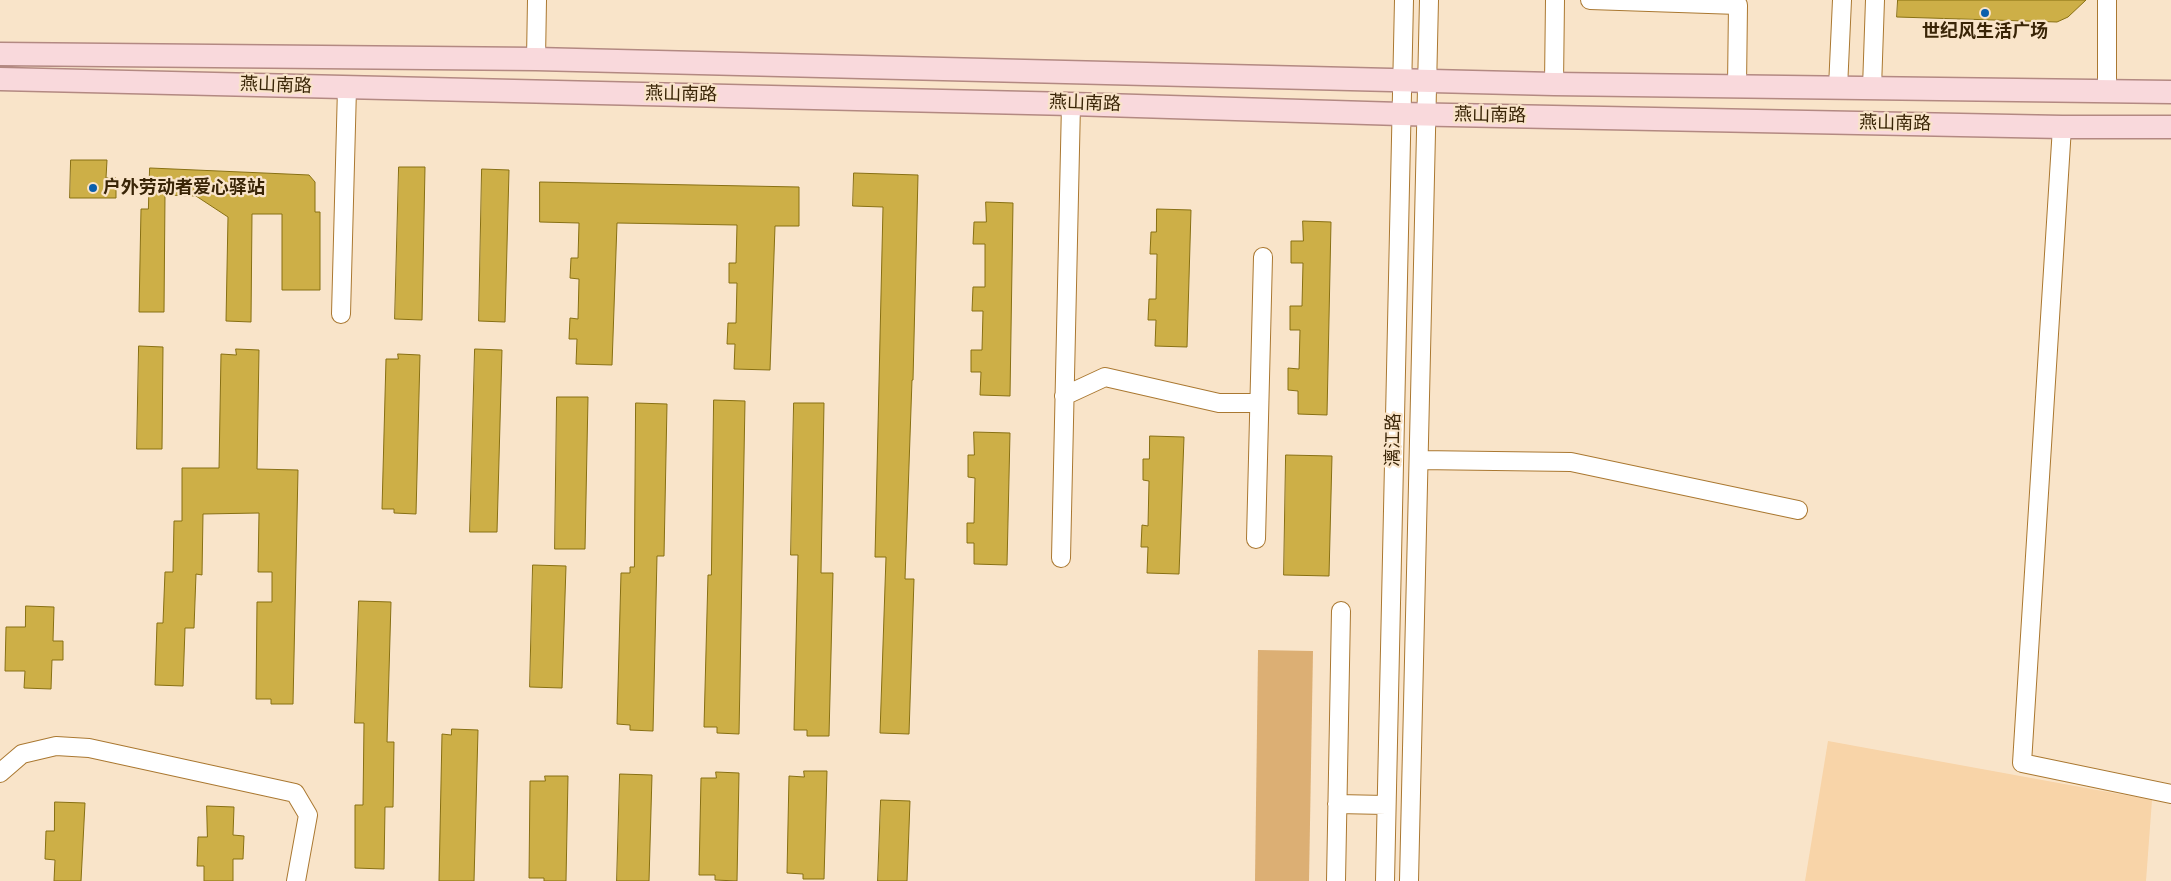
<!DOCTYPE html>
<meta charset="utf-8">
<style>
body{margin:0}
canvas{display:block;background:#f9e4c9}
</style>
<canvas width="2171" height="881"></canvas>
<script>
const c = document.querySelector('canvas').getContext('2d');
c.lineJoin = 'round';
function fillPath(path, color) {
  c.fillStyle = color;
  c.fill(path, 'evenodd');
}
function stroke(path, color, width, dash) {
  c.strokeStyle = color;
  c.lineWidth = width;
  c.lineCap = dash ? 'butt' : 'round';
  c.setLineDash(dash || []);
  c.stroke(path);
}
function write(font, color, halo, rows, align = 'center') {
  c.font = font + ' Signika,"Noto Sans SC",sans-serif';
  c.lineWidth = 4.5;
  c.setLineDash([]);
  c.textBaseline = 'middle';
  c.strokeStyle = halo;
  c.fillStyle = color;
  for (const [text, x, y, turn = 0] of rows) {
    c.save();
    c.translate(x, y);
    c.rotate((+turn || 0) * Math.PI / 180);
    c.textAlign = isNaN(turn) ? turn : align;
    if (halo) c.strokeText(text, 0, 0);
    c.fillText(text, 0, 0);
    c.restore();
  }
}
fillPath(new Path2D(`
 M 1828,741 L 2152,800 L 2146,881 L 1805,881 Z`), '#f8d4a8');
fillPath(new Path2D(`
 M 1258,650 L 1313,651 L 1309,881 L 1255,881 Z`), '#dcaf74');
const building = new Path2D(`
 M 1898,0 L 2086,0 L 2068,17 L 2057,22 L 1897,17 Z
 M 71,160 L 107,160 L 106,178 L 116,178 L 116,198 L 70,198 Z
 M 399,167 L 425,167 L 422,320 L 395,319 Z
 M 150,168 L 309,175 L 315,182 L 315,212 L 320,212 L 320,290 L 282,290 L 282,214 L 252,214 L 251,322 L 226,321 L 228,217 L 196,196 L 165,195 L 164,312 L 139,312 L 141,209 L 148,209 Z
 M 482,169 L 509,170 L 505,322 L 479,321 Z
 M 854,173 L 918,175 L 913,380 L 912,380 L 905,579 L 914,579 L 909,734 L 880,733 L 886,557 L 875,557 L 883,207 L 853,206 Z
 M 540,182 L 799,187 L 799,226 L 775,226 L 770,370 L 734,369 L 735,344 L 727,344 L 728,323 L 736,323 L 737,283 L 729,283 L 729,263 L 736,263 L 737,225 L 617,223 L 612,365 L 576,364 L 577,339 L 569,339 L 570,318 L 578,319 L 579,279 L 570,278 L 571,258 L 578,258 L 579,223 L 540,222 Z
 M 986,202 L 1013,203 L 1010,396 L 980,395 L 981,372 L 971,372 L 971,350 L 982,350 L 983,311 L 972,311 L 973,287 L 985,287 L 985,244 L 973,244 L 974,222 L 986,222 Z
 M 1157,209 L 1191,210 L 1187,347 L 1155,346 L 1156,320 L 1148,320 L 1149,299 L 1156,299 L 1157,254 L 1150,254 L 1151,232 L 1156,232 Z
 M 1303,221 L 1331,222 L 1327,415 L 1298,414 L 1298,391 L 1288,390 L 1288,368 L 1299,369 L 1300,330 L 1290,330 L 1290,306 L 1302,306 L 1303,263 L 1291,263 L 1291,241 L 1303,241 Z
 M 139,346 L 163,347 L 162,449 L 137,449 Z
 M 236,349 L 259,350 L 257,469 L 298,470 L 293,704 L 271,704 L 271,699 L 256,699 L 257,602 L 272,602 L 272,572 L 258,572 L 259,513 L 203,514 L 202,575 L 196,574 L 194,628 L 185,628 L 183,686 L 155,685 L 157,623 L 163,623 L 165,572 L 173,572 L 174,521 L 182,521 L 182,468 L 219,468 L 221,354 L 236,355 Z
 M 475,349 L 502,350 L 497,532 L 470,532 Z
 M 398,354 L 420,355 L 416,514 L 394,513 L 394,509 L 382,509 L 386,359 L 398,359 Z
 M 557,397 L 588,397 L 585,549 L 555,549 Z
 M 714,400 L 745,401 L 739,734 L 717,733 L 717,727 L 704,727 L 708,575 L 711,575 Z
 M 636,403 L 667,404 L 664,556 L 657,556 L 653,731 L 630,730 L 630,725 L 617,724 L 621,573 L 630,573 L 630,567 L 634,567 Z
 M 794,403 L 824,403 L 821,573 L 833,573 L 829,736 L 807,736 L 807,730 L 794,730 L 798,555 L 791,555 Z
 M 974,432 L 1010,433 L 1007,565 L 974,564 L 974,543 L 967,543 L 967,523 L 974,523 L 975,478 L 968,477 L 968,455 L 974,455 Z
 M 1150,436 L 1184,437 L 1179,574 L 1147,573 L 1148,547 L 1141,547 L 1142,525 L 1148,526 L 1149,481 L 1143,480 L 1143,459 L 1149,459 Z
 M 1286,455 L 1332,456 L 1329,576 L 1284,575 Z
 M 533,565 L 566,566 L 562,688 L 530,687 Z
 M 359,601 L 391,602 L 387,742 L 394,742 L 393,807 L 385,807 L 384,869 L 355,868 L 355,805 L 363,805 L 364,723 L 355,723 Z
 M 26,606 L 54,607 L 53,641 L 63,641 L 63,660 L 52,660 L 51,689 L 24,688 L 25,671 L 5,671 L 6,627 L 25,627 Z
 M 452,729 L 478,730 L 474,881 L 439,881 L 442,734 L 451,735 Z
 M 804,771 L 827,771 L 824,879 L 803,879 L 803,874 L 787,873 L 789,776 L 804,777 Z
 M 716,772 L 739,773 L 737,881 L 715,880 L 715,875 L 699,875 L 701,778 L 716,778 Z
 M 620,774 L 652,775 L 649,881 L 617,881 Z
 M 545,776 L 568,776 L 566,881 L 544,881 L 544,878 L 529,878 L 530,781 L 545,781 Z
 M 881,800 L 910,801 L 907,881 L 878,881 Z
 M 55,802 L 85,803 L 81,881 L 54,881 L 55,860 L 45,859 L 46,831 L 54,831 Z
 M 207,806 L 234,807 L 233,835 L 244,836 L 243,859 L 233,859 L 233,881 L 204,881 L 204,866 L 197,866 L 198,837 L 207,837 Z`);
fillPath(building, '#cdaf47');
stroke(building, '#887013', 1);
const minor = new Path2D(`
 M 1590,0 L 1738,5 L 1737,86
 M 536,59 L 537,0
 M 1554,84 L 1555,0
 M 1838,88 L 1842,0
 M 1872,88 L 1875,0
 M 2107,91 L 2107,0
 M 2062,127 L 2022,763 L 2171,794
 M 341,314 L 347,88
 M 1064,396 L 1105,377 L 1219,403 L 1259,403
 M 1419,460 L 1571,462 L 1798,510
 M 1256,539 L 1263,257
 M 1061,558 L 1071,104
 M 0,773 L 22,754 L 56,746 L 89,748 L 295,793 L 308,815 L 296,881
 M 1337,804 L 1386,805
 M 1336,881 L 1341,611
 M 1385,881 L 1404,0
 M 1409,881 L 1429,0`);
const major = new Path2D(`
 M 0,54 L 536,59 L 1554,84 L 2171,92
 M 0,79 L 1071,104 L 1400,114 L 2062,127 L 2171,127`);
stroke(minor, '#aa7831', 20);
stroke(major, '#b38982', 25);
stroke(minor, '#fff', 18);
stroke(major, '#f9d9dc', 22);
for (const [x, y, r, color] of [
 [1985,13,5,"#0b5fad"],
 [93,188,5,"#0b5fad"]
]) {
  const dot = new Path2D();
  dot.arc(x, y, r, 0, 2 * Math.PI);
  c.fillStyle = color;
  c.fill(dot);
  stroke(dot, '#f9e4c9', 2);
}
write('bold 18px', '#392406', '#f9e4c9', [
 ["世纪风生活广场",1985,32],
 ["户外劳动者爱心驿站",103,188,"left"]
]);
write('18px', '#392406', '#f9e4c9', [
 ["燕山南路",276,86,2],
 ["燕山南路",681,95,1],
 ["燕山南路",1085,104,2],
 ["燕山南路",1490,116,1],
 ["燕山南路",1895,124,1],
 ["漓江路",1394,440,-89]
]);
</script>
